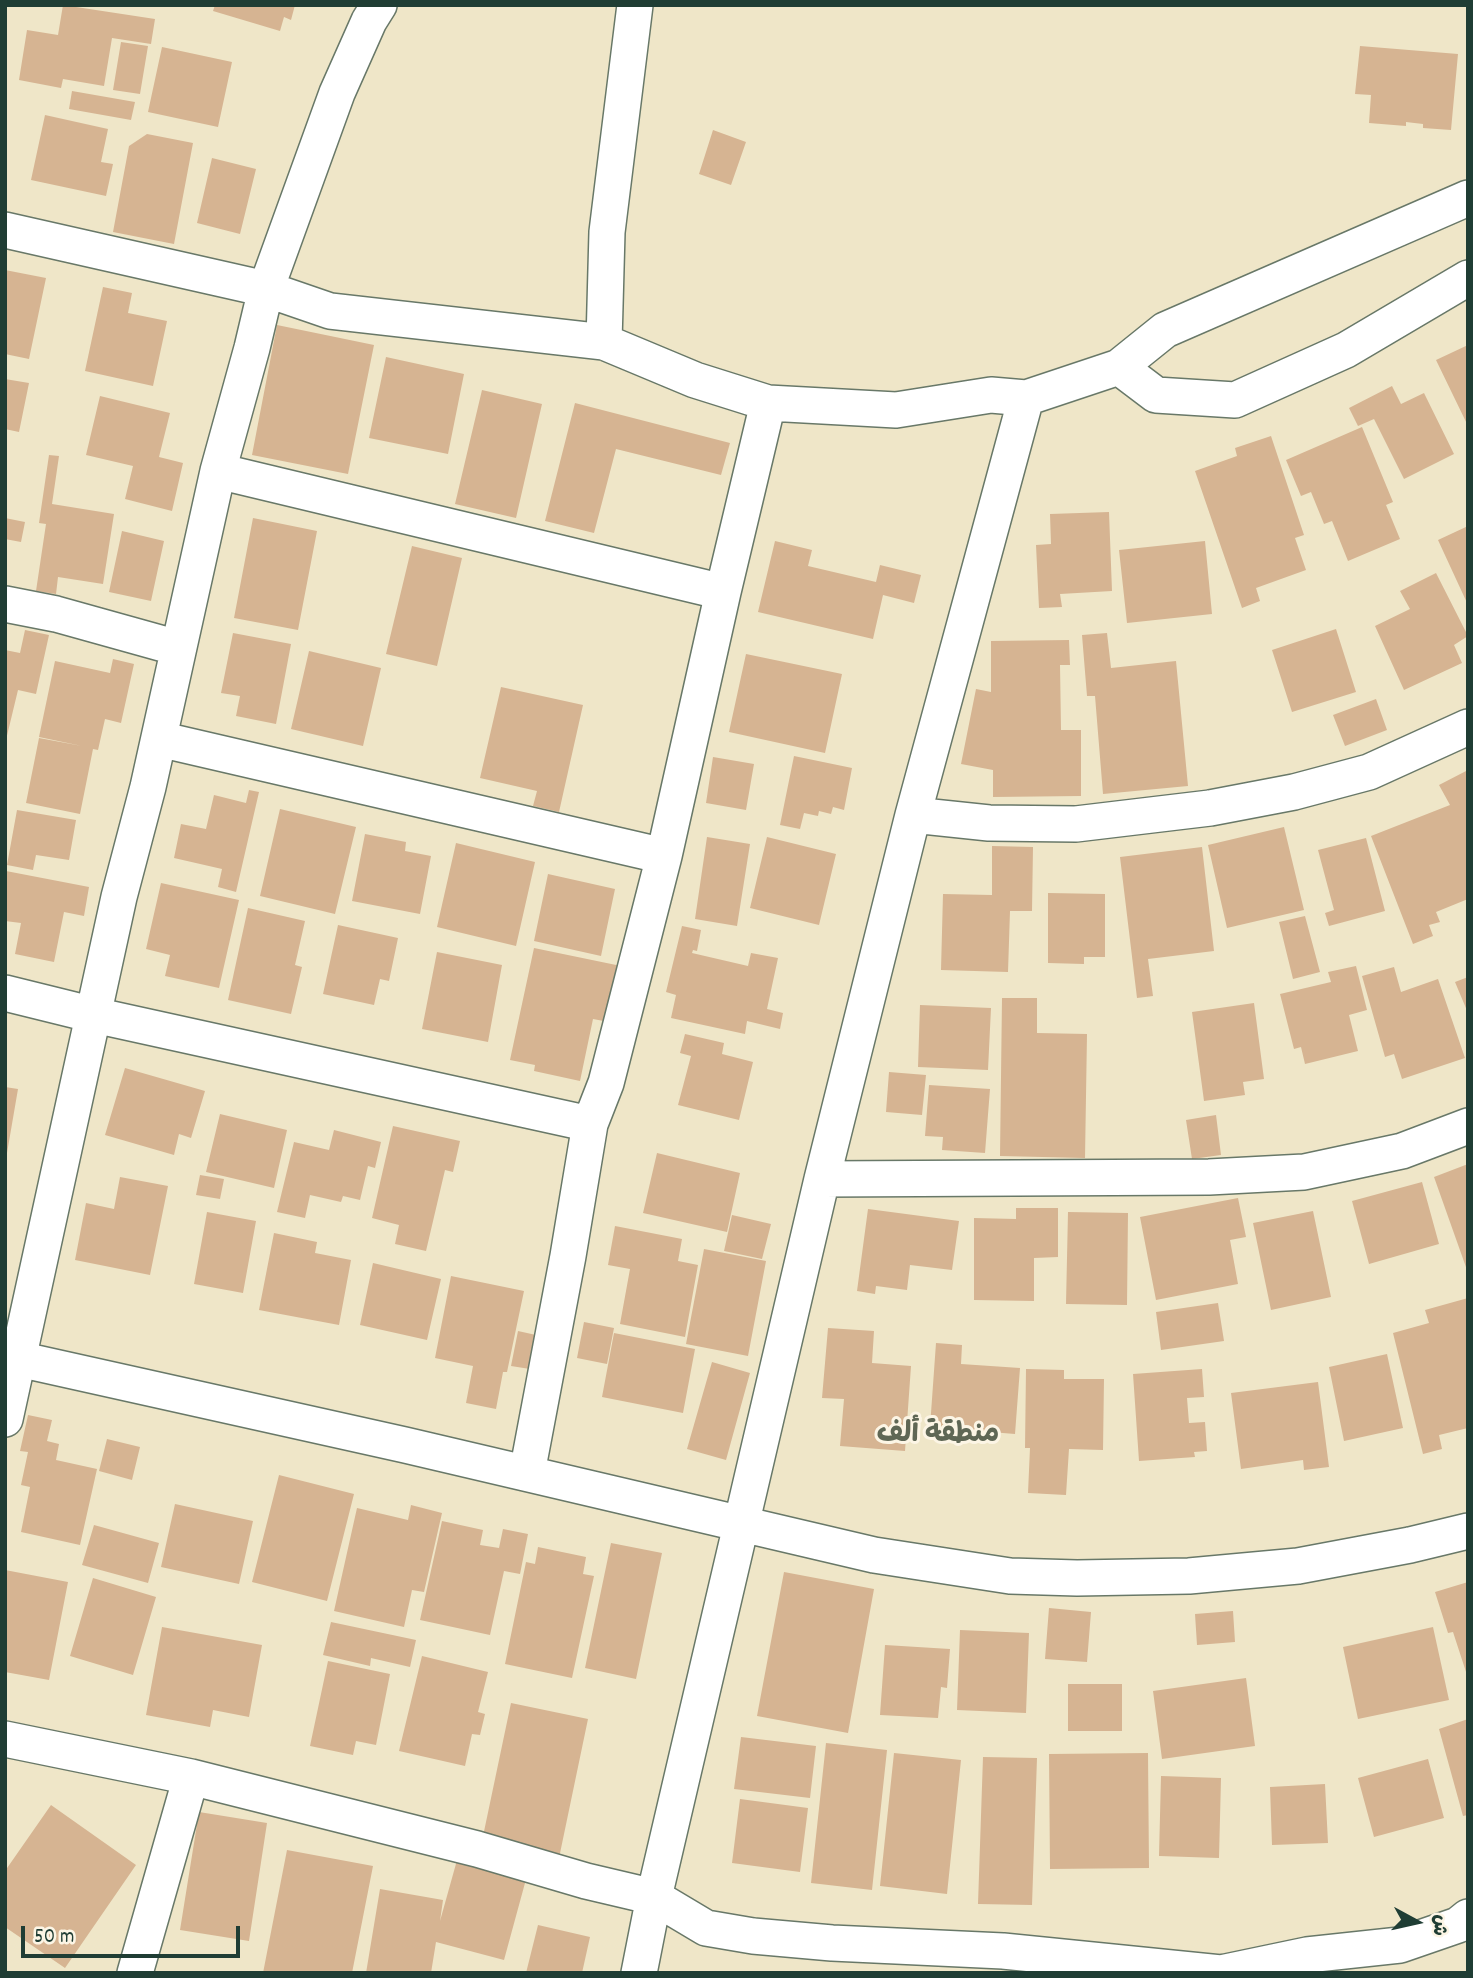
<!DOCTYPE html>
<meta charset="utf-8">
<style>
body{margin:0}
#map{position:relative;width:1473px;height:1978px;overflow:hidden;background:#efe6c8;font-family:Dekko,"Playpen Sans Arabic",sans-serif}
canvas{display:block}
.frame{position:absolute;inset:0;border:7px solid #1f3d34;pointer-events:none}
.north{position:absolute;left:1382px;top:1887px;width:70px;height:70px;-webkit-text-stroke:5px #fcf5e5;paint-order:stroke;rotate:98deg;font-size:19px;font-weight:700;line-height:28px;text-align:center;color:#1f3d34}
.north::after{content:'';display:block;margin:auto;width:24px;height:32px;background:#1f3d34;clip-path:polygon(50% 0,100% 100%,50% 72%,0 100%)}
.scale{position:absolute;left:21px;top:1926px;width:219px;height:32px;box-sizing:border-box;border:4px solid #1f3d34;border-top:0;padding-left:9px;font-size:21px;line-height:24px;white-space:nowrap;color:#1f3d34;-webkit-text-stroke:5px #fcf5e5;paint-order:stroke}
</style>
<div id="map">
<canvas width="1473" height="1978"></canvas>
<div class="frame"></div>
<div class="north">ش</div>
<div class="scale">50 m</div>
</div>
<script>
const c = document.querySelector('canvas').getContext('2d');
c.lineJoin = 'round';
function fillPath(path, color) {
  c.fillStyle = color;
  c.fill(path, 'evenodd');
}
function stroke(path, color, width, dash) {
  c.strokeStyle = color;
  c.lineWidth = width;
  c.lineCap = dash ? 'butt' : 'round';
  c.setLineDash(dash || []);
  c.stroke(path);
}
function write(font, color, halo, rows, align = 'center') {
  c.font = font + ' Dekko,"Playpen Sans Arabic",sans-serif';
  c.lineWidth = 6;
  c.setLineDash([]);
  c.textBaseline = 'middle';
  c.strokeStyle = halo;
  c.fillStyle = color;
  for (const [text, x, y, turn = 0] of rows) {
    c.save();
    c.translate(x, y);
    c.rotate((+turn || 0) * Math.PI / 180);
    c.textAlign = isNaN(turn) ? turn : align;
    if (halo) c.strokeText(text, 0, 0);
    c.fillText(text, 0, 0);
    c.restore();
  }
}
fillPath(new Path2D(`
 M 63,5 L 155,19 L 151,44 L 112,38 L 104,86 L 63,79 L 61,88 L 19,80 L 27,30 L 58,35 Z
 M 215,5 L 295,5 L 291,20 L 284,17 L 280,31 L 213,11 Z
 M 121,42 L 148,46 L 140,94 L 113,90 Z
 M 1360,46 L 1458,54 L 1451,130 L 1423,128 L 1423,124 L 1406,122 L 1406,126 L 1369,123 L 1371,95 L 1355,94 Z
 M 162,47 L 232,62 L 218,127 L 148,112 Z
 M 72,91 L 135,102 L 131,120 L 69,109 Z
 M 45,115 L 108,129 L 101,162 L 113,164 L 106,196 L 31,180 Z
 M 713,130 L 746,142 L 731,185 L 699,174 Z
 M 147,134 L 193,143 L 174,244 L 113,232 L 129,146 Z
 M 212,158 L 256,169 L 240,234 L 197,223 Z
 M 5,270 L 46,278 L 29,359 L 5,354 Z
 M 103,287 L 132,293 L 128,313 L 167,321 L 153,386 L 85,371 Z
 M 277,325 L 374,345 L 348,474 L 252,455 Z
 M 1468,345 L 1468,426 L 1436,360 Z
 M 386,357 L 464,374 L 448,454 L 369,438 Z
 M 5,379 L 29,383 L 19,432 L 5,429 Z
 M 1392,386 L 1401,404 L 1424,393 L 1454,454 L 1404,479 L 1374,419 L 1358,426 L 1349,408 Z
 M 482,390 L 542,404 L 516,518 L 455,504 Z
 M 100,396 L 170,413 L 159,457 L 183,463 L 172,511 L 125,499 L 133,466 L 86,455 Z
 M 575,403 L 730,443 L 721,475 L 616,449 L 594,533 L 545,521 Z
 M 1362,427 L 1393,502 L 1386,505 L 1400,539 L 1348,561 L 1332,521 L 1324,524 L 1311,492 L 1301,496 L 1286,460 Z
 M 1271,436 L 1304,535 L 1295,538 L 1306,570 L 1256,588 L 1260,601 L 1242,608 L 1195,471 L 1237,456 L 1235,448 Z
 M 49,455 L 59,456 L 52,504 L 114,514 L 103,584 L 58,577 L 56,594 L 36,591 L 46,524 L 39,523 Z
 M 1109,512 L 1112,591 L 1060,594 L 1062,607 L 1039,608 L 1036,545 L 1051,544 L 1050,514 Z
 M 5,518 L 25,522 L 21,542 L 5,539 Z
 M 253,518 L 317,531 L 298,630 L 234,618 Z
 M 1468,526 L 1468,605 L 1438,540 Z
 M 122,531 L 164,541 L 151,601 L 109,592 Z
 M 775,541 L 812,550 L 808,566 L 876,582 L 880,565 L 921,575 L 914,603 L 883,595 L 873,639 L 758,612 Z
 M 1205,541 L 1212,614 L 1127,623 L 1119,550 Z
 M 412,546 L 462,558 L 437,666 L 386,654 Z
 M 1436,573 L 1468,636 L 1454,645 L 1462,663 L 1404,690 L 1375,626 L 1410,609 L 1400,591 Z
 M 1336,629 L 1356,692 L 1292,712 L 1272,650 Z
 M 25,630 L 49,635 L 36,694 L 18,690 L 5,744 L 5,650 L 20,653 Z
 M 233,633 L 291,644 L 276,724 L 236,716 L 240,696 L 221,693 Z
 M 1107,633 L 1111,668 L 1176,661 L 1188,786 L 1103,794 L 1095,696 L 1087,696 L 1082,635 Z
 M 1069,640 L 1070,665 L 1060,665 L 1061,730 L 1081,730 L 1081,796 L 993,797 L 993,770 L 961,764 L 976,689 L 991,692 L 991,641 Z
 M 309,651 L 381,668 L 363,746 L 291,729 Z
 M 746,654 L 842,674 L 825,753 L 729,732 Z
 M 113,659 L 134,664 L 121,723 L 105,719 L 98,750 L 93,749 L 80,814 L 26,803 L 39,738 L 82,746 L 39,737 L 55,661 L 110,673 Z
 M 501,687 L 583,705 L 559,812 L 533,806 L 537,791 L 480,778 Z
 M 1376,699 L 1387,730 L 1345,746 L 1333,715 Z
 M 794,756 L 852,768 L 844,810 L 833,807 L 831,814 L 819,811 L 818,816 L 804,813 L 800,829 L 780,825 Z
 M 713,757 L 754,764 L 746,810 L 706,803 Z
 M 1468,770 L 1468,899 L 1436,912 L 1440,922 L 1429,925 L 1433,936 L 1413,944 L 1371,836 L 1450,805 L 1439,785 Z
 M 249,790 L 259,792 L 236,892 L 218,887 L 222,869 L 174,858 L 181,824 L 206,829 L 214,795 L 246,803 Z
 M 280,809 L 356,827 L 335,914 L 260,896 Z
 M 17,810 L 76,820 L 69,860 L 36,855 L 33,870 L 7,865 Z
 M 1284,827 L 1304,910 L 1227,928 L 1208,845 Z
 M 365,834 L 406,842 L 405,851 L 431,856 L 420,914 L 352,901 Z
 M 707,837 L 750,844 L 737,926 L 695,919 Z
 M 767,837 L 836,854 L 819,925 L 750,908 Z
 M 1366,838 L 1385,911 L 1329,926 L 1325,913 L 1334,910 L 1318,850 Z
 M 456,843 L 535,862 L 516,946 L 437,927 Z
 M 992,846 L 1033,847 L 1032,911 L 1010,911 L 1008,972 L 941,970 L 943,894 L 992,895 Z
 M 1202,847 L 1214,951 L 1148,959 L 1153,996 L 1137,998 L 1120,857 Z
 M 6,871 L 89,887 L 84,916 L 64,912 L 54,962 L 15,954 L 21,923 L 5,921 Z
 M 548,874 L 615,889 L 601,956 L 534,941 Z
 M 161,883 L 239,900 L 219,988 L 165,976 L 170,955 L 146,949 Z
 M 1048,893 L 1105,894 L 1105,957 L 1084,957 L 1084,964 L 1048,963 Z
 M 248,908 L 305,921 L 295,965 L 302,967 L 291,1014 L 228,1000 Z
 M 1305,916 L 1320,972 L 1293,979 L 1279,922 Z
 M 338,925 L 398,938 L 389,981 L 380,979 L 374,1005 L 323,994 Z
 M 682,926 L 701,930 L 697,951 L 693,950 L 692,953 L 748,966 L 751,953 L 778,958 L 767,1009 L 783,1013 L 780,1029 L 747,1021 L 745,1034 L 671,1018 L 676,995 L 666,992 Z
 M 534,948 L 621,966 L 609,1022 L 593,1019 L 580,1081 L 534,1071 L 535,1065 L 510,1060 Z
 M 437,952 L 502,965 L 488,1042 L 422,1029 Z
 M 1356,966 L 1367,1010 L 1349,1015 L 1358,1051 L 1305,1064 L 1301,1047 L 1294,1049 L 1280,994 L 1331,982 L 1328,972 Z
 M 1394,967 L 1401,992 L 1438,979 L 1465,1058 L 1402,1079 L 1394,1054 L 1385,1057 L 1362,976 Z
 M 1468,977 L 1468,1013 L 1455,982 Z
 M 1002,998 L 1037,998 L 1037,1033 L 1087,1034 L 1085,1158 L 1000,1156 Z
 M 1254,1003 L 1264,1079 L 1243,1082 L 1245,1095 L 1204,1101 L 1192,1012 Z
 M 920,1005 L 991,1008 L 988,1070 L 918,1067 Z
 M 685,1034 L 724,1043 L 722,1054 L 753,1062 L 739,1120 L 678,1105 L 691,1056 L 680,1053 Z
 M 125,1068 L 205,1091 L 191,1138 L 179,1134 L 174,1155 L 105,1135 Z
 M 889,1072 L 926,1075 L 922,1115 L 886,1112 Z
 M 929,1085 L 990,1089 L 985,1153 L 942,1150 L 943,1137 L 925,1136 Z
 M 5,1087 L 18,1089 L 7,1153 L 5,1153 Z
 M 220,1114 L 287,1130 L 274,1188 L 206,1172 Z
 M 1216,1115 L 1221,1155 L 1192,1159 L 1186,1120 Z
 M 393,1126 L 460,1141 L 453,1172 L 445,1170 L 426,1251 L 395,1244 L 399,1225 L 372,1218 Z
 M 334,1130 L 381,1142 L 375,1168 L 368,1166 L 360,1200 L 343,1196 L 341,1202 L 310,1195 L 305,1218 L 277,1212 L 294,1142 L 329,1150 Z
 M 657,1153 L 740,1173 L 727,1232 L 643,1213 Z
 M 1468,1164 L 1468,1270 L 1467,1270 L 1434,1177 Z
 M 200,1175 L 224,1179 L 220,1199 L 196,1195 Z
 M 120,1177 L 168,1186 L 150,1275 L 75,1260 L 86,1203 L 114,1209 Z
 M 1422,1182 L 1439,1244 L 1369,1264 L 1352,1201 Z
 M 1238,1198 L 1246,1237 L 1230,1240 L 1238,1284 L 1156,1300 L 1140,1217 Z
 M 1016,1208 L 1058,1208 L 1058,1257 L 1034,1258 L 1034,1301 L 974,1300 L 974,1218 L 1016,1219 Z
 M 868,1209 L 959,1221 L 952,1270 L 910,1265 L 907,1290 L 876,1286 L 875,1294 L 857,1291 Z
 M 1313,1211 L 1331,1297 L 1271,1310 L 1253,1223 Z
 M 207,1212 L 256,1221 L 243,1293 L 194,1284 Z
 M 1068,1212 L 1128,1213 L 1127,1305 L 1066,1304 Z
 M 732,1215 L 771,1224 L 762,1259 L 724,1251 Z
 M 615,1226 L 682,1239 L 678,1261 L 698,1265 L 685,1337 L 620,1324 L 630,1269 L 608,1265 Z
 M 274,1233 L 317,1242 L 315,1253 L 351,1260 L 339,1325 L 259,1310 Z
 M 704,1249 L 766,1261 L 748,1356 L 686,1344 Z
 M 373,1263 L 441,1279 L 427,1340 L 360,1325 Z
 M 451,1276 L 524,1291 L 507,1372 L 503,1372 L 496,1409 L 466,1403 L 473,1366 L 435,1358 Z
 M 1468,1298 L 1468,1428 L 1439,1435 L 1442,1449 L 1423,1454 L 1393,1333 L 1429,1323 L 1425,1310 Z
 M 1218,1303 L 1224,1341 L 1161,1350 L 1156,1312 Z
 M 584,1322 L 614,1328 L 607,1364 L 577,1358 Z
 M 828,1328 L 874,1331 L 872,1363 L 911,1366 L 905,1451 L 840,1446 L 844,1399 L 822,1398 Z
 M 518,1331 L 536,1335 L 530,1369 L 511,1366 Z
 M 614,1333 L 695,1349 L 683,1413 L 602,1397 Z
 M 936,1343 L 962,1345 L 961,1364 L 1020,1368 L 1015,1434 L 930,1427 Z
 M 1387,1354 L 1403,1428 L 1344,1441 L 1329,1367 Z
 M 712,1362 L 750,1373 L 726,1460 L 687,1449 Z
 M 1026,1369 L 1064,1370 L 1064,1379 L 1104,1379 L 1103,1450 L 1069,1449 L 1066,1495 L 1028,1493 L 1030,1448 L 1025,1448 Z
 M 1202,1369 L 1204,1397 L 1187,1398 L 1189,1423 L 1205,1422 L 1207,1451 L 1194,1452 L 1195,1457 L 1139,1461 L 1133,1374 Z
 M 1318,1382 L 1329,1467 L 1304,1470 L 1303,1460 L 1241,1469 L 1231,1393 Z
 M 28,1415 L 52,1420 L 47,1441 L 59,1444 L 56,1460 L 97,1469 L 80,1545 L 21,1532 L 30,1487 L 21,1485 L 28,1452 L 20,1451 Z
 M 107,1439 L 140,1447 L 132,1480 L 99,1471 Z
 M 279,1475 L 354,1494 L 327,1601 L 252,1582 Z
 M 175,1504 L 253,1521 L 239,1584 L 161,1567 Z
 M 411,1505 L 442,1513 L 424,1592 L 412,1590 L 404,1627 L 334,1611 L 357,1508 L 408,1520 Z
 M 442,1521 L 483,1530 L 480,1545 L 499,1548 L 503,1529 L 528,1534 L 520,1574 L 504,1571 L 490,1635 L 420,1620 Z
 M 94,1525 L 159,1543 L 148,1583 L 82,1565 Z
 M 611,1543 L 662,1553 L 636,1679 L 585,1668 Z
 M 538,1547 L 586,1557 L 583,1574 L 594,1576 L 572,1678 L 505,1664 L 526,1562 L 535,1564 Z
 M 5,1570 L 68,1582 L 49,1680 L 5,1672 Z
 M 784,1572 L 874,1589 L 848,1733 L 757,1716 Z
 M 93,1578 L 156,1597 L 133,1675 L 70,1656 Z
 M 1468,1582 L 1468,1675 L 1467,1675 L 1453,1632 L 1448,1633 L 1435,1592 Z
 M 1049,1608 L 1091,1612 L 1087,1662 L 1045,1659 Z
 M 1233,1611 L 1235,1642 L 1197,1645 L 1195,1614 Z
 M 331,1622 L 416,1640 L 410,1667 L 371,1658 L 370,1666 L 323,1655 Z
 M 162,1627 L 262,1645 L 249,1717 L 213,1710 L 210,1727 L 146,1715 Z
 M 1433,1627 L 1449,1700 L 1358,1719 L 1343,1647 Z
 M 960,1630 L 1029,1633 L 1026,1713 L 957,1710 Z
 M 885,1645 L 950,1649 L 947,1688 L 941,1687 L 938,1718 L 880,1715 Z
 M 422,1656 L 488,1672 L 478,1712 L 485,1714 L 480,1735 L 472,1734 L 465,1766 L 399,1751 Z
 M 328,1661 L 390,1674 L 376,1745 L 356,1741 L 353,1755 L 310,1746 Z
 M 1246,1678 L 1255,1746 L 1162,1759 L 1153,1691 Z
 M 1068,1684 L 1122,1684 L 1122,1731 L 1068,1731 Z
 M 511,1703 L 588,1719 L 559,1858 L 482,1841 Z
 M 1468,1719 L 1468,1815 L 1463,1816 L 1439,1729 Z
 M 741,1737 L 816,1746 L 810,1798 L 734,1789 Z
 M 826,1743 L 887,1750 L 872,1890 L 811,1883 Z
 M 894,1753 L 961,1760 L 947,1894 L 880,1886 Z
 M 1148,1753 L 1149,1868 L 1050,1869 L 1049,1754 Z
 M 983,1757 L 1037,1758 L 1032,1905 L 978,1904 Z
 M 1428,1759 L 1444,1818 L 1374,1837 L 1358,1778 Z
 M 1161,1776 L 1221,1778 L 1219,1858 L 1159,1856 Z
 M 1325,1784 L 1328,1843 L 1272,1845 L 1270,1787 Z
 M 740,1799 L 808,1808 L 800,1872 L 732,1863 Z
 M 51,1805 L 136,1865 L 65,1968 L 5,1927 L 5,1871 Z
 M 199,1812 L 267,1823 L 249,1941 L 180,1930 Z
 M 287,1850 L 373,1866 L 352,1973 L 263,1973 Z
 M 459,1853 L 528,1872 L 504,1960 L 436,1942 L 431,1973 L 366,1973 L 380,1889 L 443,1900 L 440,1921 Z
 M 538,1925 L 590,1937 L 582,1973 L 526,1973 Z`), '#d6b492');
const minor = new Path2D(`
 M 5,230 L 266,289 L 330,311 L 604,342 L 695,380 L 768,403 L 896,410 L 991,395 L 1026,398 L 1119,367 L 1165,330 L 1468,198
 M 604,342 L 607,232 L 635,5
 M 1119,367 L 1156,395 L 1235,400 L 1346,350 L 1468,278
 M 218,471 L 723,592
 M 5,604 L 56,614 L 178,648
 M 159,739 L 664,856
 M 913,815 L 989,823 L 1076,824 L 1210,808 L 1294,792 L 1369,772 L 1468,727
 M 5,993 L 94,1015 L 590,1124
 M 822,1179 L 1209,1177 L 1304,1172 L 1402,1151 L 1468,1126
 M 5,1356 L 405,1445 L 874,1555 L 1010,1576 L 1077,1578 L 1189,1576 L 1298,1566 L 1410,1545 L 1468,1531
 M 5,1419 L 119,897 L 148,787 L 218,471 L 252,348 L 266,289 L 337,93 L 369,21 L 379,5
 M 527,1473 L 568,1256 L 590,1124 L 606,1083 L 664,856 L 723,592 L 768,403
 M 5,1739 L 191,1777 L 477,1849 L 586,1881 L 654,1897 L 706,1928 L 753,1936 L 832,1943 L 1003,1951 L 1221,1973 L 1307,1955 L 1400,1945 L 1458,1925 L 1468,1917
 M 135,1973 L 191,1777
 M 639,1973 L 654,1897 L 822,1179 L 913,815 L 1026,398`);
stroke(minor, '#687868', 38);
stroke(minor, '#fff', 35);
write('bold 28px', '#5f6755', '#fcf5e5', [
 ["منطقة ألف",938,1437]
]);
</script>
